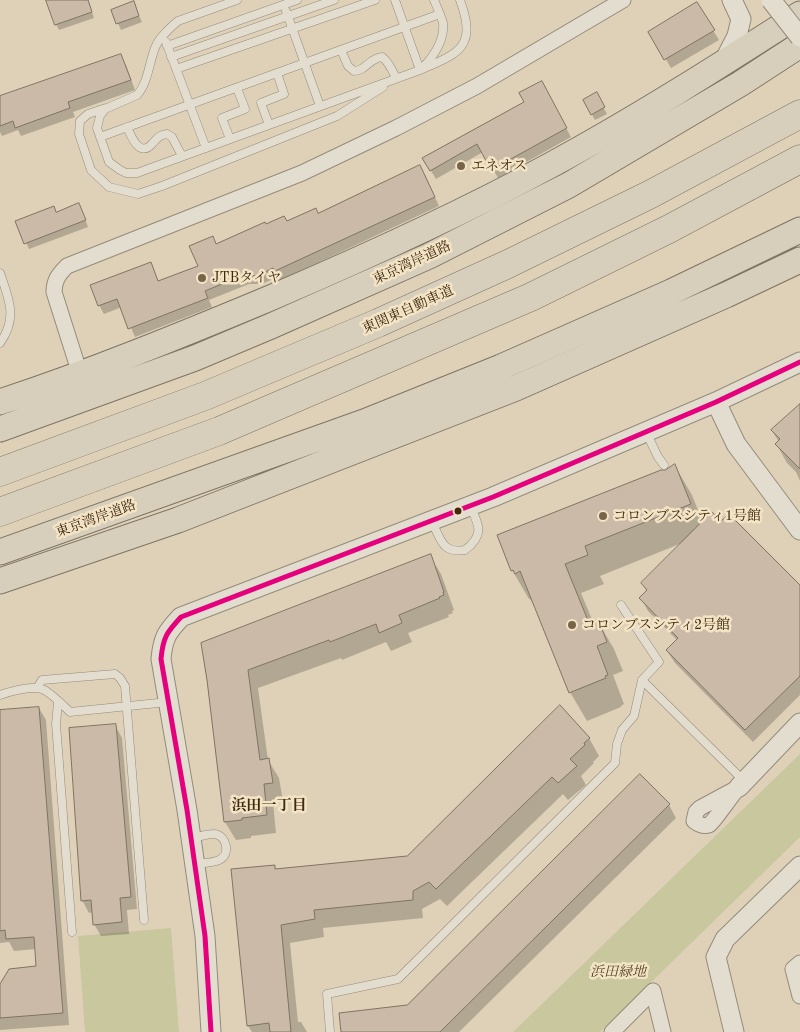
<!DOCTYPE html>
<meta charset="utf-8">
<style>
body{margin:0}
canvas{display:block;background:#ded1b7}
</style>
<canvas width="800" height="1032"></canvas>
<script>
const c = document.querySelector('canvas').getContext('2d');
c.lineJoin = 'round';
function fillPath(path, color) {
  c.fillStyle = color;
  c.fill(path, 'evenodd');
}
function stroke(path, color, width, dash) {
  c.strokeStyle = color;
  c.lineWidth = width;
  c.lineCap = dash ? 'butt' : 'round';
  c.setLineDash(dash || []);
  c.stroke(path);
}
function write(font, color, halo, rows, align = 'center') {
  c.font = font + ' "Old Standard TT","Noto Serif JP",serif';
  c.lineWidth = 5;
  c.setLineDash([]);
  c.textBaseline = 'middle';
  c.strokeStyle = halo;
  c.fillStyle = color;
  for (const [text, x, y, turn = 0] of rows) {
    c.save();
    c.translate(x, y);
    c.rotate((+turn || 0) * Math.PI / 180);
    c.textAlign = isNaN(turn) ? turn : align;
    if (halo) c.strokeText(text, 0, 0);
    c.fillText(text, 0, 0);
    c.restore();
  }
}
fillPath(new Path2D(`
 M 800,754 L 800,837 L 600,1032 L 513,1032 Z
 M 171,928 L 179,1032 L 85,1032 L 78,936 Z`), '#c9c79e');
fillPath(new Path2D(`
 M 58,0 L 88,0 L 94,18 L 59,30 L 56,24 Z
 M 133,3 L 142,22 L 121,30 L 112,10 Z
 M 697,4 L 719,40 L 671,68 L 650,32 Z
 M 120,56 L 126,65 L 135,90 L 73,112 L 75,117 L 21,136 L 18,130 L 2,136 L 0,132 L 0,98 Z
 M 546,91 L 571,137 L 498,178 L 483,152 L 436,179 L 424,159 Z
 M 596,94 L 607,114 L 595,120 L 584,100 Z
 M 425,175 L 439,206 L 281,280 L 279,276 L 262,284 L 249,284 L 209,300 L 212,307 L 135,337 L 122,307 L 104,314 L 99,305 L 150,264 L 159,282 L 199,267 L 216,245 L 266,226 L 318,215 Z
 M 82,211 L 88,227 L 29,249 L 17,221 L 56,213 Z
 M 800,405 L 800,481 L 796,472 L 787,463 L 777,445 L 779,442 L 772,431 Z
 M 675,466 L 692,495 L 703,523 L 800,587 L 800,695 L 753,742 L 675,663 L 667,651 L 677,640 L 648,611 L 641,598 L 647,592 L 642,583 L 682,543 L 600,576 L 604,584 L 581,593 L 593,622 L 597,620 L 614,649 L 623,671 L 613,675 L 624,704 L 621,706 L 621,707 L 587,721 L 570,692 L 534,601 L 532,602 L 530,599 L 529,599 L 512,570 Z
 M 430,556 L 441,574 L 454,610 L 452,611 L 453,613 L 448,615 L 449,617 L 408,633 L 412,642 L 391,651 L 386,642 L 342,660 L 341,658 L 258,688 L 268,760 L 279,778 L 283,801 L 273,802 L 276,833 L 251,836 L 251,838 L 236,840 L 225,822 L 208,680 Z
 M 39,708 L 46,720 L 69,1025 L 0,1030 L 0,985 L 38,968 L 36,949 L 14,951 L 9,942 L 0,943 L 0,719 Z
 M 115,725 L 122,738 L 137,909 L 127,910 L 129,934 L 101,936 L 94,924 L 93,912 L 89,913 L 82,900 Z
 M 589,738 L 599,756 L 593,762 L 594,763 L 581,776 L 586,785 L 568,800 L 563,794 L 447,906 L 440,899 L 422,909 L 423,918 L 323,928 L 324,937 L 290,943 L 298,1022 L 301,1022 L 307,1032 L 252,1032 L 248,1026 L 232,870 L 274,866 L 276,870 L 408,857 Z
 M 640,776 L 669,805 L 676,818 L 459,1032 L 343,1032 L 407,1006 Z`), '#0003');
const building = new Path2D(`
 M 46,0 L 88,0 L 92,12 L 55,25 Z
 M 134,1 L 139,16 L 116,24 L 111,10 Z
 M 697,2 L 715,30 L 664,60 L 648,32 Z
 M 121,54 L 131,80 L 68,102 L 70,108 L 15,128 L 13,121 L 0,126 L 0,96 Z
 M 542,81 L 567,128 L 491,170 L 477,144 L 430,171 L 422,158 L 524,102 L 519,93 Z
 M 597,92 L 605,107 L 591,115 L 583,100 Z
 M 420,165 L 435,197 L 275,271 L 273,268 L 257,276 L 244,275 L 205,291 L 208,298 L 128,329 L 117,299 L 98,306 L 90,285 L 151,262 L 158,281 L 198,266 L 189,246 L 213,236 L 216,244 L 265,222 L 266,224 L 284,216 L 287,221 L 316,208 L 318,213 Z
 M 79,203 L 86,220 L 24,244 L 15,221 L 54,206 L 56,212 Z
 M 800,404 L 800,469 L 775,444 L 780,439 L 771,430 Z
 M 675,464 L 691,504 L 585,546 L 588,555 L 565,564 L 589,623 L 598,619 L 607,642 L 597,646 L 608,675 L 605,676 L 606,678 L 569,693 L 520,571 L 515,574 L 513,570 L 511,571 L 497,535 L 661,470 L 665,470 Z
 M 712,512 L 721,521 L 729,514 L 800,585 L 800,676 L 745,730 L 666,650 L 678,638 L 639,598 L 647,590 L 641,583 Z
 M 431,554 L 444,592 L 443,592 L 444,595 L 439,597 L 440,598 L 399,615 L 402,623 L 379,633 L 376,624 L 330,642 L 329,640 L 248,670 L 260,760 L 269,758 L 273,783 L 264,784 L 267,815 L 242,818 L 242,820 L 224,822 L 207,680 L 201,643 Z
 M 560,705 L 590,738 L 584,743 L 585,745 L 570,759 L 577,766 L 558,783 L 552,777 L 436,889 L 429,882 L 413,891 L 413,900 L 314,910 L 315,919 L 281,925 L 291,1032 L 270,1032 L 269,1023 L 247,1026 L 231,869 L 275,865 L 275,869 L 407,856 Z
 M 39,707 L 63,1013 L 0,1018 L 0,984 L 9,969 L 36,966 L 34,937 L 6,939 L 5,930 L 0,931 L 0,710 Z
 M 116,724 L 131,897 L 120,898 L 122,922 L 93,925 L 91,900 L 81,901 L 69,728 Z
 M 640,774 L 670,804 L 440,1032 L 341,1032 L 339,1013 L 407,1005 Z`);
fillPath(building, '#ccbaa8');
stroke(building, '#7f7463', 1);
const service = new Path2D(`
 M 237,0 L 178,21 C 170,28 159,37 155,48 C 149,63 148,83 137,95 L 105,109 L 100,116 L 97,128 L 109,162 L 120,170 L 126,173 L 137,173 L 420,70 C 432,59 445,41 443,23 C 441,16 437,7 434,0
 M 395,0 L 420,70 C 460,53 477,47 460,0
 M 286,11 L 320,106
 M 166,42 L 206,148
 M 167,46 L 297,0
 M 341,50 L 348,66 L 354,71 C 366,71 369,58 382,57 C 389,62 392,70 396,78 L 393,80
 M 171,57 L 334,0
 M 176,69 L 375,0
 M 106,108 L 88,114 L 80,121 L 79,134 L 91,170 L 109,187 L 138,194 L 162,186 L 337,116 L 383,87
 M 269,125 L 261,103 L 284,94 L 277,73
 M 127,127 C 131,136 139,157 151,145 C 157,139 158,135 167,134 L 172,137 L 182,156
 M 100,137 L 440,14
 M 230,139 L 222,118 L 245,109 L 237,88
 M 0,273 C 9,299 18,318 0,343
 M 646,432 L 658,457 L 664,465
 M 432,522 C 441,539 442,554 465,550 C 485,535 479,525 470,506
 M 642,680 L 744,781
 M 37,688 L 42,680 L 115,674 L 120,678 L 125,686 L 144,920
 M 0,695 C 12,691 34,684 46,691 C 55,697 63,705 70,712 L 168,702
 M 58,702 L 56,724 L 72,932
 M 191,838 C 198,837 207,834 214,834 C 227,835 231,855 219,860 C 213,863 203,863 196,864
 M 330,1032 L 327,994 L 398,979 L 615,763 L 617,744 L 622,730 L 634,716 L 642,680 L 659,662 L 621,605`);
const minor = new Path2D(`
 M 80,374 L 54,292 C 54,280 59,274 67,266 L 302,173 L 396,128 L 477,86 L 623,0
 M 739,787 C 734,792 712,824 709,825 C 703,827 698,824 694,821 L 696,812 L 700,808 Z
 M 800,963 L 793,969 L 800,996
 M 653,991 L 663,1032
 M 612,1032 L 653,991`);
const tertiary = new Path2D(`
 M 723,63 L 737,36 L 741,19 L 732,0
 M 716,402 L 736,444 L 800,530
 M 739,787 L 800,723
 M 211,1032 L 205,936 L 187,810 L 161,659 C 163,637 167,632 181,617 L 493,497 L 716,402 L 800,362
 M 734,1032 L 716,957 L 725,939 L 800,866`);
const trunk = new Path2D(`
 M 0,402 C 91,372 179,336 268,299 C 364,258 459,215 551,165 C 636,119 719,66 800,14
 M 0,429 L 195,358 L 271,326 L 429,256 L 569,185 L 740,84 L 800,45
 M 0,552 L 364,422 L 501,367 L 671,292 L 800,230
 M 0,581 L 178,520 L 516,388 L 726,295 L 800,260`);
const motorway = new Path2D(`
 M 0,472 L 205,396 L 378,323 L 508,264 L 651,194 L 800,114
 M 0,512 L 219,431 L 531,297 L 669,229 L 800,159`);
stroke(service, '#958b79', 9);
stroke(minor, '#958b79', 17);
stroke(tertiary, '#958b79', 21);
stroke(trunk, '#7f7463', 27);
stroke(motorway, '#7f7463', 29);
stroke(service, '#e3ddd0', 8);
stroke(minor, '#e3ddd0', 15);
stroke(tertiary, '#e3ddd0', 19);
stroke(trunk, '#d7cebc', 25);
stroke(motorway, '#d7cebc', 28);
const tertiaryBridge = new Path2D(`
 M 771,0 L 800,37`);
stroke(tertiaryBridge, '#958b79', 21, []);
stroke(tertiaryBridge, '#e3ddd0', 19);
stroke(new Path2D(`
 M 211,1032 L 205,936 L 187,810 L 161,659 C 163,637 167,632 181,617 L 493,497 L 716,402 L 800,362`), '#e5007d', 5);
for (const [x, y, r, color] of [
 [461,166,5,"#78644a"],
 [202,278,5,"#78644a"],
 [458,511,4.5,"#41290f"],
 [603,516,5,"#78644a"],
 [572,625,5,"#78644a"]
]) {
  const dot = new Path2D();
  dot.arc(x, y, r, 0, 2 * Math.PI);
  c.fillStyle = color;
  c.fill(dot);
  stroke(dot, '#f3e4c6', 2);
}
write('14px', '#41290f', '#f3e4c6', [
 ["エネオス",471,166],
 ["JTBタイヤ",212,278],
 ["コロンブスシティ1号館",613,516],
 ["コロンブスシティ2号館",582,625]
], 'left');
write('14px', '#41290f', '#f3e4c6', [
 ["東京湾岸道路",412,263,-25],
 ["東関東自動車道",408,310,-24],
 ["東京湾岸道路",96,519,-20]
]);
write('italic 14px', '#594727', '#f3e4c6', [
 ["浜田緑地",618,972]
]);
write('bold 15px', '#41290f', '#f3e4c6', [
 ["浜田一丁目",269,806]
]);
</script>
